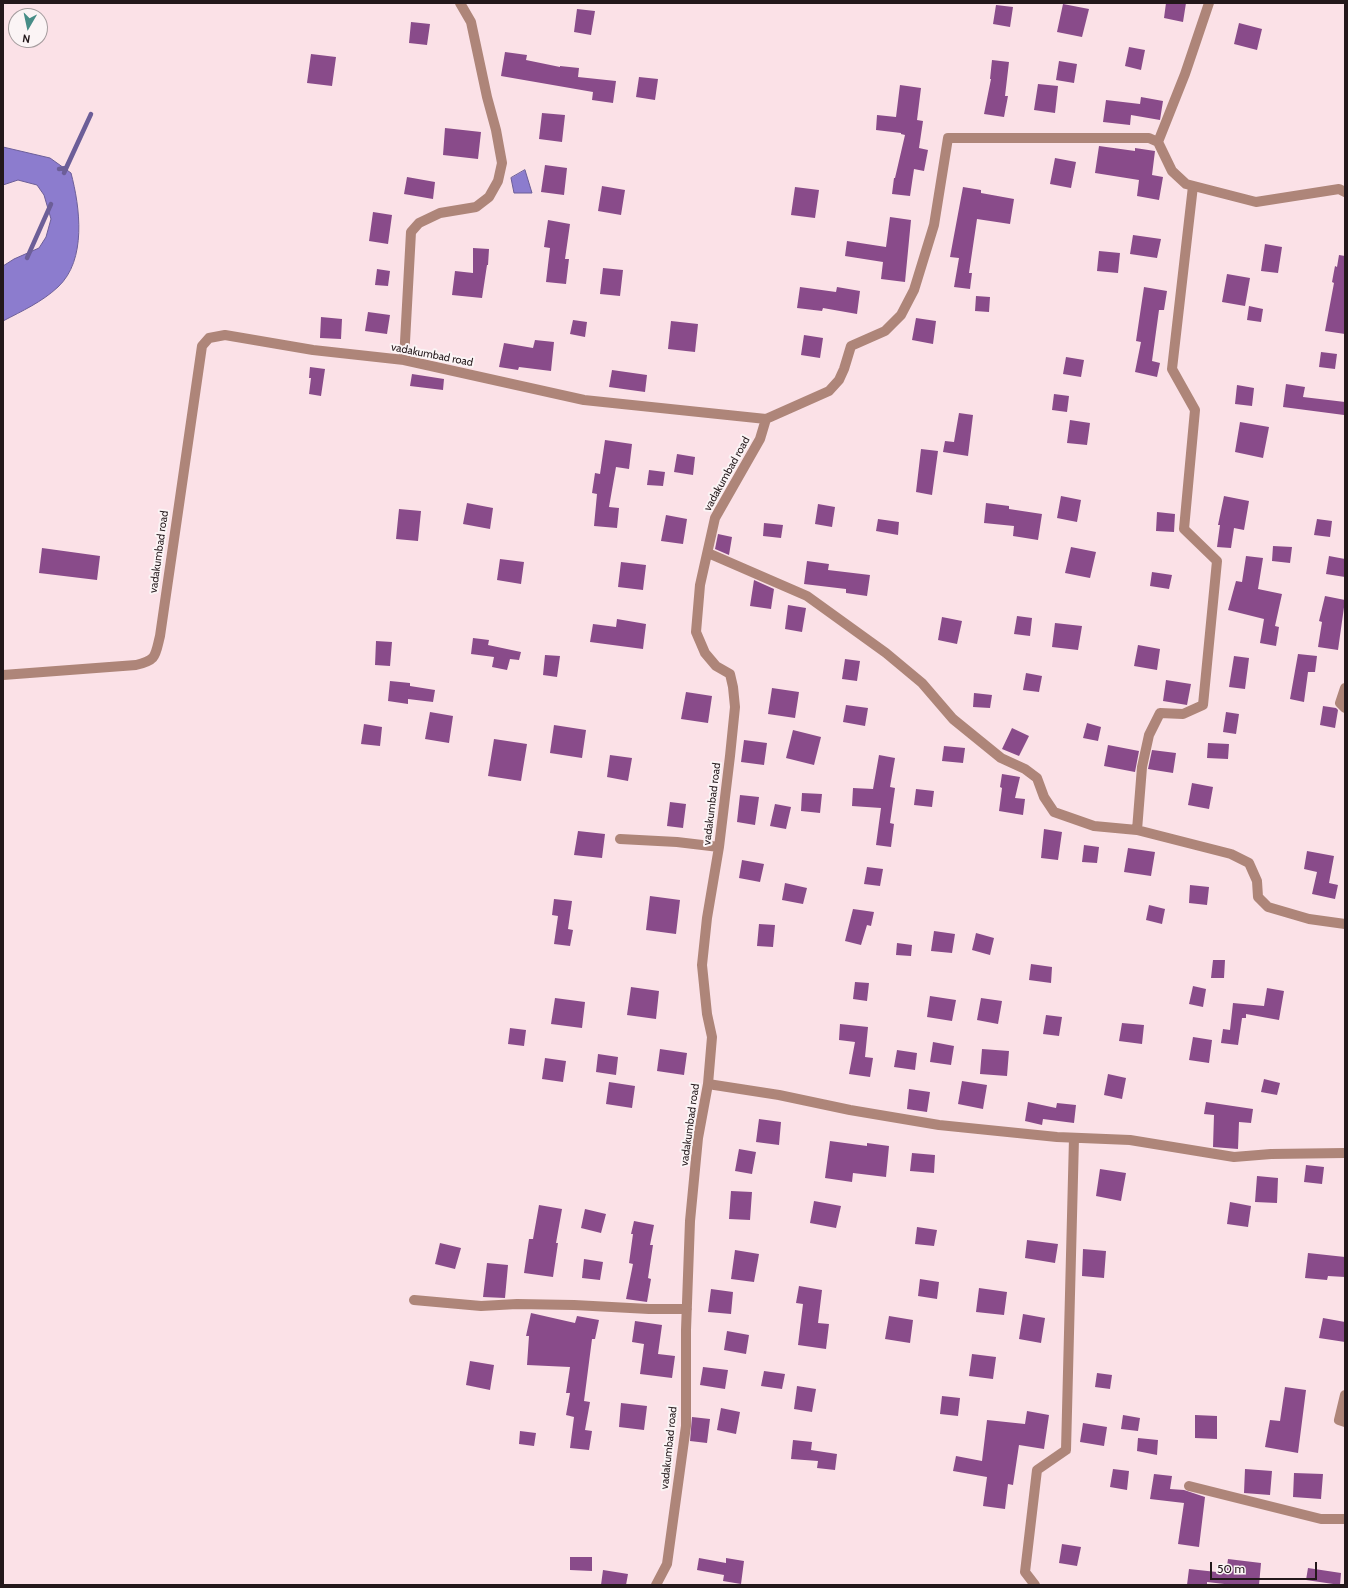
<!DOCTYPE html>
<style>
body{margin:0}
#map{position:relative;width:1348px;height:1588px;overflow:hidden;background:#fbe1e7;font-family:Cabin,sans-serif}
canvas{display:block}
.frame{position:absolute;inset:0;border:4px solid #23181b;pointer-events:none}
.north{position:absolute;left:8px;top:8px;width:40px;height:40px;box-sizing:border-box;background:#fbf4f5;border:1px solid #a59c9e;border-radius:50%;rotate:189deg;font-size:11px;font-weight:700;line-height:16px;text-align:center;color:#23181b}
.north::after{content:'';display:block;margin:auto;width:14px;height:18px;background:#478d87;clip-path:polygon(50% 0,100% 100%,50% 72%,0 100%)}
.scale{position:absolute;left:1210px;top:1562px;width:107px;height:18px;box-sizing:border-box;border:2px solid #23181b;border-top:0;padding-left:5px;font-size:12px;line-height:14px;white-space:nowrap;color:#23181b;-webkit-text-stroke:3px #fbf4f5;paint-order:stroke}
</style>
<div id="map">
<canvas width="1348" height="1588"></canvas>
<div class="frame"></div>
<div class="north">N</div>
<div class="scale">50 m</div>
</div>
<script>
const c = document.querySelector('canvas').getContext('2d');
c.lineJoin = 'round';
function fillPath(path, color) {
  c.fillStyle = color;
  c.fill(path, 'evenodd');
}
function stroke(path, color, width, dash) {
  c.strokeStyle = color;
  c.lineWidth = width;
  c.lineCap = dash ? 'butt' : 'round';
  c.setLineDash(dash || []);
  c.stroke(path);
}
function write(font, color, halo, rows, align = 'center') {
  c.font = font + ' Cabin,sans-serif';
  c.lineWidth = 4;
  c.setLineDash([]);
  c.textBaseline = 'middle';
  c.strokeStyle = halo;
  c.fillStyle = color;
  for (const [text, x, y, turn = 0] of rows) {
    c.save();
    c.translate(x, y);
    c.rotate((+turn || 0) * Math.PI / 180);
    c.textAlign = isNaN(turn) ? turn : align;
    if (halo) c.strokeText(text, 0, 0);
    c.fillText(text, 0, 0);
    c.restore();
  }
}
const water = new Path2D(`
 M 3,147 L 50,158 L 71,173 C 80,207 87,260 58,287 C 42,302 22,311 3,321 L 3,266 L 14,259 L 39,248 L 46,237 L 51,219 L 44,195 L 37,185 L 18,180 L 3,185 Z
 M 525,170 L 532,193 L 514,193 L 511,178 Z`);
fillPath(water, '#8c7cce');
stroke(water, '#6c5e98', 1);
stroke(new Path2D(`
 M 59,169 L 66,168 L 91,114 L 64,173
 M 27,258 L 51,204`), '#6c5e98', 4.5);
fillPath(new Path2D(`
 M 1166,3 L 1186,3 L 1183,22 L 1164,18 Z
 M 1063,4 L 1089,9 L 1082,37 L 1057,32 Z
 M 996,5 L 1013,7 L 1010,27 L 993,24 Z
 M 577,9 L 595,11 L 591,35 L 574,32 Z
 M 411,22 L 430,24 L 427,45 L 409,43 Z
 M 1239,23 L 1262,29 L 1257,50 L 1234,44 Z
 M 1129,47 L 1145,50 L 1141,70 L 1125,66 Z
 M 505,52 L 527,55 L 526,60 L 560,67 L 560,66 L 579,68 L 578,77 L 616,81 L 613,103 L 592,100 L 593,92 L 501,76 Z
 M 311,54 L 336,57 L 332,86 L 307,83 Z
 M 992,60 L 1009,62 L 1005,96 L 1008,96 L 1004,117 L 984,114 L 991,79 L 990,79 Z
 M 1059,61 L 1077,64 L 1074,83 L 1056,80 Z
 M 639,77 L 658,79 L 655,100 L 636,97 Z
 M 1038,84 L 1058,86 L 1055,113 L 1034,110 Z
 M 900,85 L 921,88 L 917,120 L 923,121 L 919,148 L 928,150 L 924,171 L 914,169 L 910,196 L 892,194 L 894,178 L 895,178 L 905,135 L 901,134 L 901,133 L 876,130 L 877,115 L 896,117 Z
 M 1141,97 L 1163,101 L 1160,120 L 1131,115 L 1130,125 L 1103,122 L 1106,100 L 1140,104 Z
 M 542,113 L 565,115 L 562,142 L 539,139 Z
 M 445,128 L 481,132 L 478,159 L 443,155 Z
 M 1099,146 L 1135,151 L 1135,148 L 1155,151 L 1152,175 L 1163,177 L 1159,200 L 1137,196 L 1139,180 L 1095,173 Z
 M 1055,158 L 1076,162 L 1071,188 L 1050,184 Z
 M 545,165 L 567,168 L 564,195 L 541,192 Z
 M 407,177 L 435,182 L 433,199 L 404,194 Z
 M 602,186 L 625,190 L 621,215 L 598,211 Z
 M 795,187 L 819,190 L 815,218 L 791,215 Z
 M 963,187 L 981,190 L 981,193 L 1014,199 L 1010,224 L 977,219 L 969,273 L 972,273 L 970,289 L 954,287 L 959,258 L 950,257 Z
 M 373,212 L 392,215 L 388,244 L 369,241 Z
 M 890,217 L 911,220 L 905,282 L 881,279 L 883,262 L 845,256 L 847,241 L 886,247 Z
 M 548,220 L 570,224 L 565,259 L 569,259 L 566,284 L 546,282 L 550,248 L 544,247 Z
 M 1133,235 L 1161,239 L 1157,258 L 1130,254 Z
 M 1265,244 L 1282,247 L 1278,273 L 1261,271 Z
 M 473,248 L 489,249 L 488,265 L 487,265 L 482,298 L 452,295 L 455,271 L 473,273 Z
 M 1099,251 L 1120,253 L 1118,273 L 1097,271 Z
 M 1339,255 L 1345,256 L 1345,334 L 1325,331 L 1334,283 L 1332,282 L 1335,266 L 1337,267 Z
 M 603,268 L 623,270 L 620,296 L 600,294 Z
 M 377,269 L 390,271 L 388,286 L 375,285 Z
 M 1227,274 L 1250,278 L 1245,306 L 1222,302 Z
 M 800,287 L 836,292 L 837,287 L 860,291 L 857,314 L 823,308 L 822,311 L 797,308 Z
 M 1144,287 L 1167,291 L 1164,310 L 1159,310 L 1152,361 L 1160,363 L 1157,377 L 1135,372 L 1141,342 L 1136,341 Z
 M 976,296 L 990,297 L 989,312 L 975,311 Z
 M 1249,306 L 1263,309 L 1261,322 L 1247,320 Z
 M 368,312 L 390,315 L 387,334 L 365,331 Z
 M 321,317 L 342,319 L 341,339 L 320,338 Z
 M 916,318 L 936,321 L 933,344 L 912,340 Z
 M 573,320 L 587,322 L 585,337 L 570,334 Z
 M 671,321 L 698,324 L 695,352 L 668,349 Z
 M 804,335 L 823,338 L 820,358 L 801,355 Z
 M 535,340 L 554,342 L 551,371 L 519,367 L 518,370 L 499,367 L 504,343 L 533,348 Z
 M 1321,352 L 1337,354 L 1335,369 L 1319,367 Z
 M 1066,357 L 1084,360 L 1081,377 L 1063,374 Z
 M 310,367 L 325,369 L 321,396 L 309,394 L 311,378 L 309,378 Z
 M 612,370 L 647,375 L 645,392 L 609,387 Z
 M 412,374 L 444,379 L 443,390 L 410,386 Z
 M 1286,384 L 1305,387 L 1303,397 L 1345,402 L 1344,415 L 1283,407 Z
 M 1237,385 L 1254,388 L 1252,406 L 1235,404 Z
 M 1054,394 L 1069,396 L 1067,412 L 1052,410 Z
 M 959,413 L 973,415 L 968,456 L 943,452 L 945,441 L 954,442 Z
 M 1070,420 L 1090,423 L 1087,445 L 1067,443 Z
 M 1240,422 L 1269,427 L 1263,458 L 1235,452 Z
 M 605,440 L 632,444 L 629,469 L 616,467 L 609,507 L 619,508 L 617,528 L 594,526 L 597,494 L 592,493 L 595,473 L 600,474 Z
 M 921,449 L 938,451 L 932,495 L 916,492 Z
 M 677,454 L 695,457 L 693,475 L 674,472 Z
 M 649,470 L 665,472 L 663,486 L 647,485 Z
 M 1061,496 L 1081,500 L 1077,522 L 1057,518 Z
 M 1224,496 L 1249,501 L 1244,530 L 1234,528 L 1231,548 L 1217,547 L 1220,525 L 1218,525 Z
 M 467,503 L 493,508 L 490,529 L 463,524 Z
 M 986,503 L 1009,506 L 1009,509 L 1042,514 L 1038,540 L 1013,536 L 1014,526 L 984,523 Z
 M 818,504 L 835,507 L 832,527 L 815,524 Z
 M 399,509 L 421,511 L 418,541 L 396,539 Z
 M 1157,512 L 1175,514 L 1174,532 L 1156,531 Z
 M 666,515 L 687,519 L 683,544 L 661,541 Z
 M 878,519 L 899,522 L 898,535 L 876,531 Z
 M 1317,519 L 1332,521 L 1330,537 L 1314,535 Z
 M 764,523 L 783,525 L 781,538 L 763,536 Z
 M 718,534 L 732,537 L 729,555 L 715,549 Z
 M 1273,546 L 1292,547 L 1290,563 L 1272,561 Z
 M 1071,547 L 1096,552 L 1090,578 L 1065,573 Z
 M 42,548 L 100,556 L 97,580 L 39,573 Z
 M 1246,556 L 1263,558 L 1258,589 L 1282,594 L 1275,626 L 1279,627 L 1276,646 L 1260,643 L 1264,619 L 1228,610 L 1236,581 L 1242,582 Z
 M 1329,556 L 1345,559 L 1345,577 L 1326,574 Z
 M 500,559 L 524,562 L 521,584 L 497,580 Z
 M 807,561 L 829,564 L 828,570 L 870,575 L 867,596 L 846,593 L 846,589 L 804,584 Z
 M 621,562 L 646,565 L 643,590 L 618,587 Z
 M 1152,572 L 1172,575 L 1169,589 L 1150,586 Z
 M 754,580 L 774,589 L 771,609 L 750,606 Z
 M 1325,596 L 1345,600 L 1338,650 L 1318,647 L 1322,622 L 1319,621 Z
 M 788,605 L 806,608 L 802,632 L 785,629 Z
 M 1017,616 L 1032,618 L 1030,636 L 1014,634 Z
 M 942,617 L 962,621 L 957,644 L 938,640 Z
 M 617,619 L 646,624 L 643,649 L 590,642 L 593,624 L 616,627 Z
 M 1055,623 L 1082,626 L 1078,650 L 1052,647 Z
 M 473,638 L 489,640 L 488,645 L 521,652 L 519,660 L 510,659 L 507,670 L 492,667 L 494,657 L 471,654 Z
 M 376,641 L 392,642 L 390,666 L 375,665 Z
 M 1138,645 L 1160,649 L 1157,670 L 1134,666 Z
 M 1298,654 L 1317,656 L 1315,672 L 1308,672 L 1304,702 L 1290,699 Z
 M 545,655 L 560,656 L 557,677 L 543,675 Z
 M 1234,656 L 1249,658 L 1245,689 L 1229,687 Z
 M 845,659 L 860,661 L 857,681 L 842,679 Z
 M 1026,673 L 1042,676 L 1039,692 L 1023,690 Z
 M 1166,680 L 1191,684 L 1187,705 L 1163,701 Z
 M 390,681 L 410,683 L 410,686 L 435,690 L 433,702 L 408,699 L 408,704 L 388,701 Z
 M 772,688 L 799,692 L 795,718 L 768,714 Z
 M 686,692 L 712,696 L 708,723 L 681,719 Z
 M 974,693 L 992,695 L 990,708 L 973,707 Z
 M 846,705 L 868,708 L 865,726 L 843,722 Z
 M 1323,706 L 1336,708 L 1338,710 L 1335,728 L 1320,725 Z
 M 430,712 L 453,716 L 449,743 L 425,739 Z
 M 1226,712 L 1239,714 L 1236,734 L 1223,732 Z
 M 1087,723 L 1101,727 L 1098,741 L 1083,738 Z
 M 364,724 L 382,727 L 380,746 L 361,744 Z
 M 554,725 L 586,730 L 582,758 L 550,753 Z
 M 1012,728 L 1029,736 L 1019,756 L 1002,749 Z
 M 793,730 L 821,737 L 814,765 L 786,758 Z
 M 494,739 L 527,744 L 521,781 L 488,776 Z
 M 744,740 L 767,743 L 764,765 L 741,762 Z
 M 1208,743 L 1229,744 L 1228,759 L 1207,758 Z
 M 1108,745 L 1139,751 L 1135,772 L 1104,766 Z
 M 944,746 L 965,748 L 963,763 L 942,761 Z
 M 1152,750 L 1176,753 L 1173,773 L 1148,769 Z
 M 610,755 L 632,758 L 628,781 L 607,777 Z
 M 879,755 L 895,758 L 890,787 L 895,788 L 890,823 L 894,824 L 891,847 L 876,845 L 881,808 L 852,806 L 853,788 L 873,789 Z
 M 1002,774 L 1020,777 L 1015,798 L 1025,799 L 1023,815 L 999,811 L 1002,788 L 1000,787 Z
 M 1192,783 L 1213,787 L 1209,809 L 1188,805 Z
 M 916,789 L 934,791 L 932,807 L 914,805 Z
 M 802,793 L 822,794 L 820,813 L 801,811 Z
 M 740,795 L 759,797 L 755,825 L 737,822 Z
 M 670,802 L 686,804 L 683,828 L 667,826 Z
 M 775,804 L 791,807 L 786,829 L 770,826 Z
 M 1044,829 L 1062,832 L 1058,860 L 1041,858 Z
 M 578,831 L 605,834 L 602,858 L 574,855 Z
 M 1084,845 L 1099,847 L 1097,863 L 1082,862 Z
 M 1128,848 L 1155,852 L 1151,876 L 1124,872 Z
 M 1307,851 L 1334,856 L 1329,883 L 1338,885 L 1335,899 L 1312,894 L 1317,872 L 1304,869 Z
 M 742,860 L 764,864 L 760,882 L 739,878 Z
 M 867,867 L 883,869 L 880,886 L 864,884 Z
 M 785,883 L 807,888 L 803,904 L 782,900 Z
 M 1190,885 L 1209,887 L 1207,905 L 1189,903 Z
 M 650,896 L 680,900 L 676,934 L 646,930 Z
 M 554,899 L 572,901 L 568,929 L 573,930 L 570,946 L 554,944 L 558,916 L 552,915 Z
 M 1149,905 L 1165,909 L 1162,924 L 1146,920 Z
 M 853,909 L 874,912 L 871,926 L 867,925 L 861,945 L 845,941 Z
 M 759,924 L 775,925 L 773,947 L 757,946 Z
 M 934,931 L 955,934 L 952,953 L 931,951 Z
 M 976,933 L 994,938 L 990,955 L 972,950 Z
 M 897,943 L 912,945 L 911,956 L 896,955 Z
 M 1213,960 L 1225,960 L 1224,978 L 1211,978 Z
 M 1031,964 L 1052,967 L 1051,983 L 1029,980 Z
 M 855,982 L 869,983 L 867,1001 L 853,999 Z
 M 1193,986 L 1206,989 L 1203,1007 L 1189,1004 Z
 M 631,987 L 659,991 L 656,1019 L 627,1015 Z
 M 1267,988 L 1284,991 L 1279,1020 L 1246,1014 L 1246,1018 L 1242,1018 L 1238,1045 L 1221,1043 L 1223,1029 L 1230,1030 L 1233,1003 L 1264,1006 Z
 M 930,996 L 956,1000 L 952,1021 L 927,1017 Z
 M 555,998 L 585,1002 L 582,1028 L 551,1024 Z
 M 981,998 L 1002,1001 L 998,1024 L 977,1020 Z
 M 1046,1015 L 1062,1017 L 1059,1036 L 1043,1034 Z
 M 1122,1023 L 1144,1025 L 1142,1044 L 1119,1041 Z
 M 840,1024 L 868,1027 L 865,1057 L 873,1058 L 870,1077 L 849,1074 L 855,1042 L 839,1040 Z
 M 510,1028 L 526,1030 L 524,1046 L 508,1044 Z
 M 1193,1037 L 1212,1040 L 1209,1063 L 1189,1060 Z
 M 933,1042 L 954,1046 L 951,1065 L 930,1062 Z
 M 660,1049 L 687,1053 L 684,1075 L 657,1071 Z
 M 982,1049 L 1009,1051 L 1007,1076 L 980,1074 Z
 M 897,1050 L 917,1053 L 915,1070 L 894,1067 Z
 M 598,1054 L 618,1057 L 616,1075 L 596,1072 Z
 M 545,1058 L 566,1061 L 563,1082 L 542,1079 Z
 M 1108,1074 L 1126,1078 L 1122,1099 L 1104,1095 Z
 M 1264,1079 L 1280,1083 L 1277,1095 L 1261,1092 Z
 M 962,1081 L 987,1085 L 983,1109 L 958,1104 Z
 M 609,1082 L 635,1086 L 632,1108 L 606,1104 Z
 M 909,1089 L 930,1092 L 927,1112 L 907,1109 Z
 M 1028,1102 L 1056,1108 L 1057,1103 L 1076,1105 L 1074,1123 L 1043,1119 L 1042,1125 L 1025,1121 Z
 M 1206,1102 L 1253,1109 L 1251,1123 L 1239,1122 L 1238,1149 L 1213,1147 L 1214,1115 L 1204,1114 Z
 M 759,1119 L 781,1122 L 779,1145 L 756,1142 Z
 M 830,1141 L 867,1146 L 867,1143 L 889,1146 L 886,1177 L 853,1173 L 852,1182 L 825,1178 Z
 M 739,1149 L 756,1152 L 752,1174 L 735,1171 Z
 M 912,1153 L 935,1155 L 934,1173 L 910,1171 Z
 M 1306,1165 L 1324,1167 L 1322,1184 L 1304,1182 Z
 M 1100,1169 L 1126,1173 L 1121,1201 L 1096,1196 Z
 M 1257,1176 L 1278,1178 L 1277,1203 L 1255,1202 Z
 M 731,1191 L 752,1192 L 750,1220 L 729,1219 Z
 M 814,1201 L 841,1206 L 836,1228 L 810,1223 Z
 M 1230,1202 L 1251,1206 L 1248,1227 L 1227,1224 Z
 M 539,1205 L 562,1209 L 556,1243 L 558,1243 L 553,1277 L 524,1273 L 529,1239 L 533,1239 Z
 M 585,1209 L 606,1214 L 601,1233 L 581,1228 Z
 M 634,1221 L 654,1225 L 650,1245 L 653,1245 L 648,1278 L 651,1279 L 647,1302 L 626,1299 L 633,1264 L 629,1263 L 633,1234 L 631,1234 Z
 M 917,1227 L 937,1230 L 934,1246 L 915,1244 Z
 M 1027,1240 L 1058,1244 L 1055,1263 L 1025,1258 Z
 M 440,1243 L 461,1248 L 455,1269 L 435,1264 Z
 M 1083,1249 L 1106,1251 L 1104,1278 L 1082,1276 Z
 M 735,1250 L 759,1254 L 754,1282 L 731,1279 Z
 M 1308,1253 L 1345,1257 L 1345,1277 L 1328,1276 L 1327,1280 L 1305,1278 Z
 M 584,1259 L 603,1262 L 600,1280 L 582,1278 Z
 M 487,1263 L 508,1265 L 505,1298 L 483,1297 Z
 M 920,1279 L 939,1282 L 937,1299 L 918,1296 Z
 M 799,1286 L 822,1290 L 818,1323 L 829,1324 L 826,1349 L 798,1345 L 803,1304 L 796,1303 Z
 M 979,1288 L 1007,1292 L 1004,1315 L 976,1312 Z
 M 711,1289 L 733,1292 L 731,1314 L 708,1312 Z
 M 531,1313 L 575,1323 L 577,1316 L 599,1320 L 595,1339 L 592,1339 L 584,1401 L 590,1402 L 585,1430 L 592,1431 L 589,1450 L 570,1448 L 574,1417 L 566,1415 L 570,1393 L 566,1393 L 570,1367 L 527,1365 L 529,1336 L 526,1336 Z
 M 1023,1314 L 1045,1318 L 1041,1343 L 1019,1339 Z
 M 889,1316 L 913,1320 L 910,1343 L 885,1339 Z
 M 1323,1318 L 1345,1322 L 1345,1342 L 1319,1338 Z
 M 635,1321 L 662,1325 L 658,1354 L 675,1356 L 672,1378 L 640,1374 L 644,1344 L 632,1342 Z
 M 727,1331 L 749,1335 L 746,1354 L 724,1350 Z
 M 972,1354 L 996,1357 L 993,1379 L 969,1376 Z
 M 470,1361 L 494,1365 L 490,1390 L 466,1385 Z
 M 703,1367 L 728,1370 L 725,1389 L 700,1385 Z
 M 764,1371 L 785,1374 L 782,1389 L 761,1386 Z
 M 1097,1373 L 1112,1375 L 1110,1389 L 1095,1387 Z
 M 797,1386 L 816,1389 L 812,1412 L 794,1409 Z
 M 1285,1387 L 1306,1390 L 1298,1453 L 1265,1447 L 1270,1420 L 1280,1421 Z
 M 942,1396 L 960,1398 L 958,1416 L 940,1414 Z
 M 621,1403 L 647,1406 L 644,1430 L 619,1427 Z
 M 721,1408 L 740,1412 L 736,1434 L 717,1430 Z
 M 1027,1411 L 1049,1415 L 1044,1449 L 1019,1445 L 1013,1485 L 1008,1484 L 1005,1509 L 983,1506 L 987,1477 L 953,1471 L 956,1456 L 982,1461 L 987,1420 L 1025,1424 Z
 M 1123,1415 L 1140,1418 L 1138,1431 L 1121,1429 Z
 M 1195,1415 L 1217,1416 L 1217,1439 L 1195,1438 Z
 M 692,1417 L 710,1419 L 707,1443 L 690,1441 Z
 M 1083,1423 L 1107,1427 L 1104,1446 L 1080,1442 Z
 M 520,1431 L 536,1433 L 534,1446 L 519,1444 Z
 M 1138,1438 L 1158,1440 L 1157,1455 L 1137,1451 Z
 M 793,1440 L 812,1442 L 811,1450 L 837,1454 L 835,1470 L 817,1468 L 818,1461 L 791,1459 Z
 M 1113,1469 L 1129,1471 L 1127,1490 L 1110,1487 Z
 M 1245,1469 L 1272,1471 L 1270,1495 L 1244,1493 Z
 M 1294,1473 L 1323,1474 L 1321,1499 L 1293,1497 Z
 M 1154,1474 L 1172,1476 L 1170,1489 L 1184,1490 L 1205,1497 L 1199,1547 L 1178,1544 L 1184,1503 L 1150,1499 Z
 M 1062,1544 L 1081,1547 L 1077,1566 L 1059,1563 Z
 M 570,1557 L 592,1557 L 592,1571 L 570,1570 Z
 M 699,1558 L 726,1563 L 726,1558 L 744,1561 L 741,1584 L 723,1581 L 724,1575 L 697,1570 Z
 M 1228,1559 L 1261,1563 L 1259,1585 L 1233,1585 L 1207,1582 L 1207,1585 L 1187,1585 L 1189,1569 L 1226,1573 Z
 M 1308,1568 L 1341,1573 L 1340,1585 L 1306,1580 Z
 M 603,1570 L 628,1574 L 626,1585 L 601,1585 Z`), '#894b8a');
stroke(new Path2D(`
 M 1158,142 L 1185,74 L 1209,3
 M 404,360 L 411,232 L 419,223 L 440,213 L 476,207 L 489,197 L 498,181 L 502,163 L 496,130 L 487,97 L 471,22 L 460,3
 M 766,419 L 829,391 L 839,380 L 844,369 L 851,346 L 885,331 L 901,315 L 914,290 L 934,225 L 948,138 L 1149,138 L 1158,142 L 1172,171 L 1186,184 L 1256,202 L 1339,189 L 1345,192
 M 708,553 L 807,596 L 886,653 L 922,683 L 953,719 L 1001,758 L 1025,769 L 1037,778 L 1044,797 L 1054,812 L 1094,826 L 1137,830 L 1231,854 L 1249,863 L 1257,881 L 1258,897 L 1268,907 L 1309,919 L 1345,924
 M 3,675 L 136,665 C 157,660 155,656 160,636 L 202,346 L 209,338 L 225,335 L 313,350 L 404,360 L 584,400 L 766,419 L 760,439 L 715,518 L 700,585 L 696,632 L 705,653 L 716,666 L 730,674 L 733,687 L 735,707 L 730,756 L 719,847 L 707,918 L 702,965 L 707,1014 L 712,1037 L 708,1084 L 698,1138 L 690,1221 L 686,1330 L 686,1426 L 667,1564 L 656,1585
 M 1345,688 L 1340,703 L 1345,708
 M 1137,830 L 1142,767 L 1149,735 L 1160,713 L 1183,714 L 1203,705 L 1217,561 L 1184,529 L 1195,410 L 1172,369 L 1193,186
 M 620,839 L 677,842 L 719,847
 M 708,1084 L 779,1095 L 850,1110 L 939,1125 L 1057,1137 L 1130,1140 L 1234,1157 L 1271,1154 L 1345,1153
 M 414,1300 L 481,1306 L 517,1304 L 574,1305 L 649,1309 L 687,1309
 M 1345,1395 L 1339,1420 L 1345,1422
 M 1189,1486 L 1321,1519 L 1345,1519
 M 1035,1585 L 1025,1572 L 1037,1470 L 1066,1450 L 1074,1138`), '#ae8579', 10);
write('11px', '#23181b', '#fbf4f5', [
 ["vadakumbad road",432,355,11],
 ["vadakumbad road",727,474,-61],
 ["vadakumbad road",159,552,-82],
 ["vadakumbad road",712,804,-83],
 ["vadakumbad road",690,1125,-82],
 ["vadakumbad road",669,1448,-84]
]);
</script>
